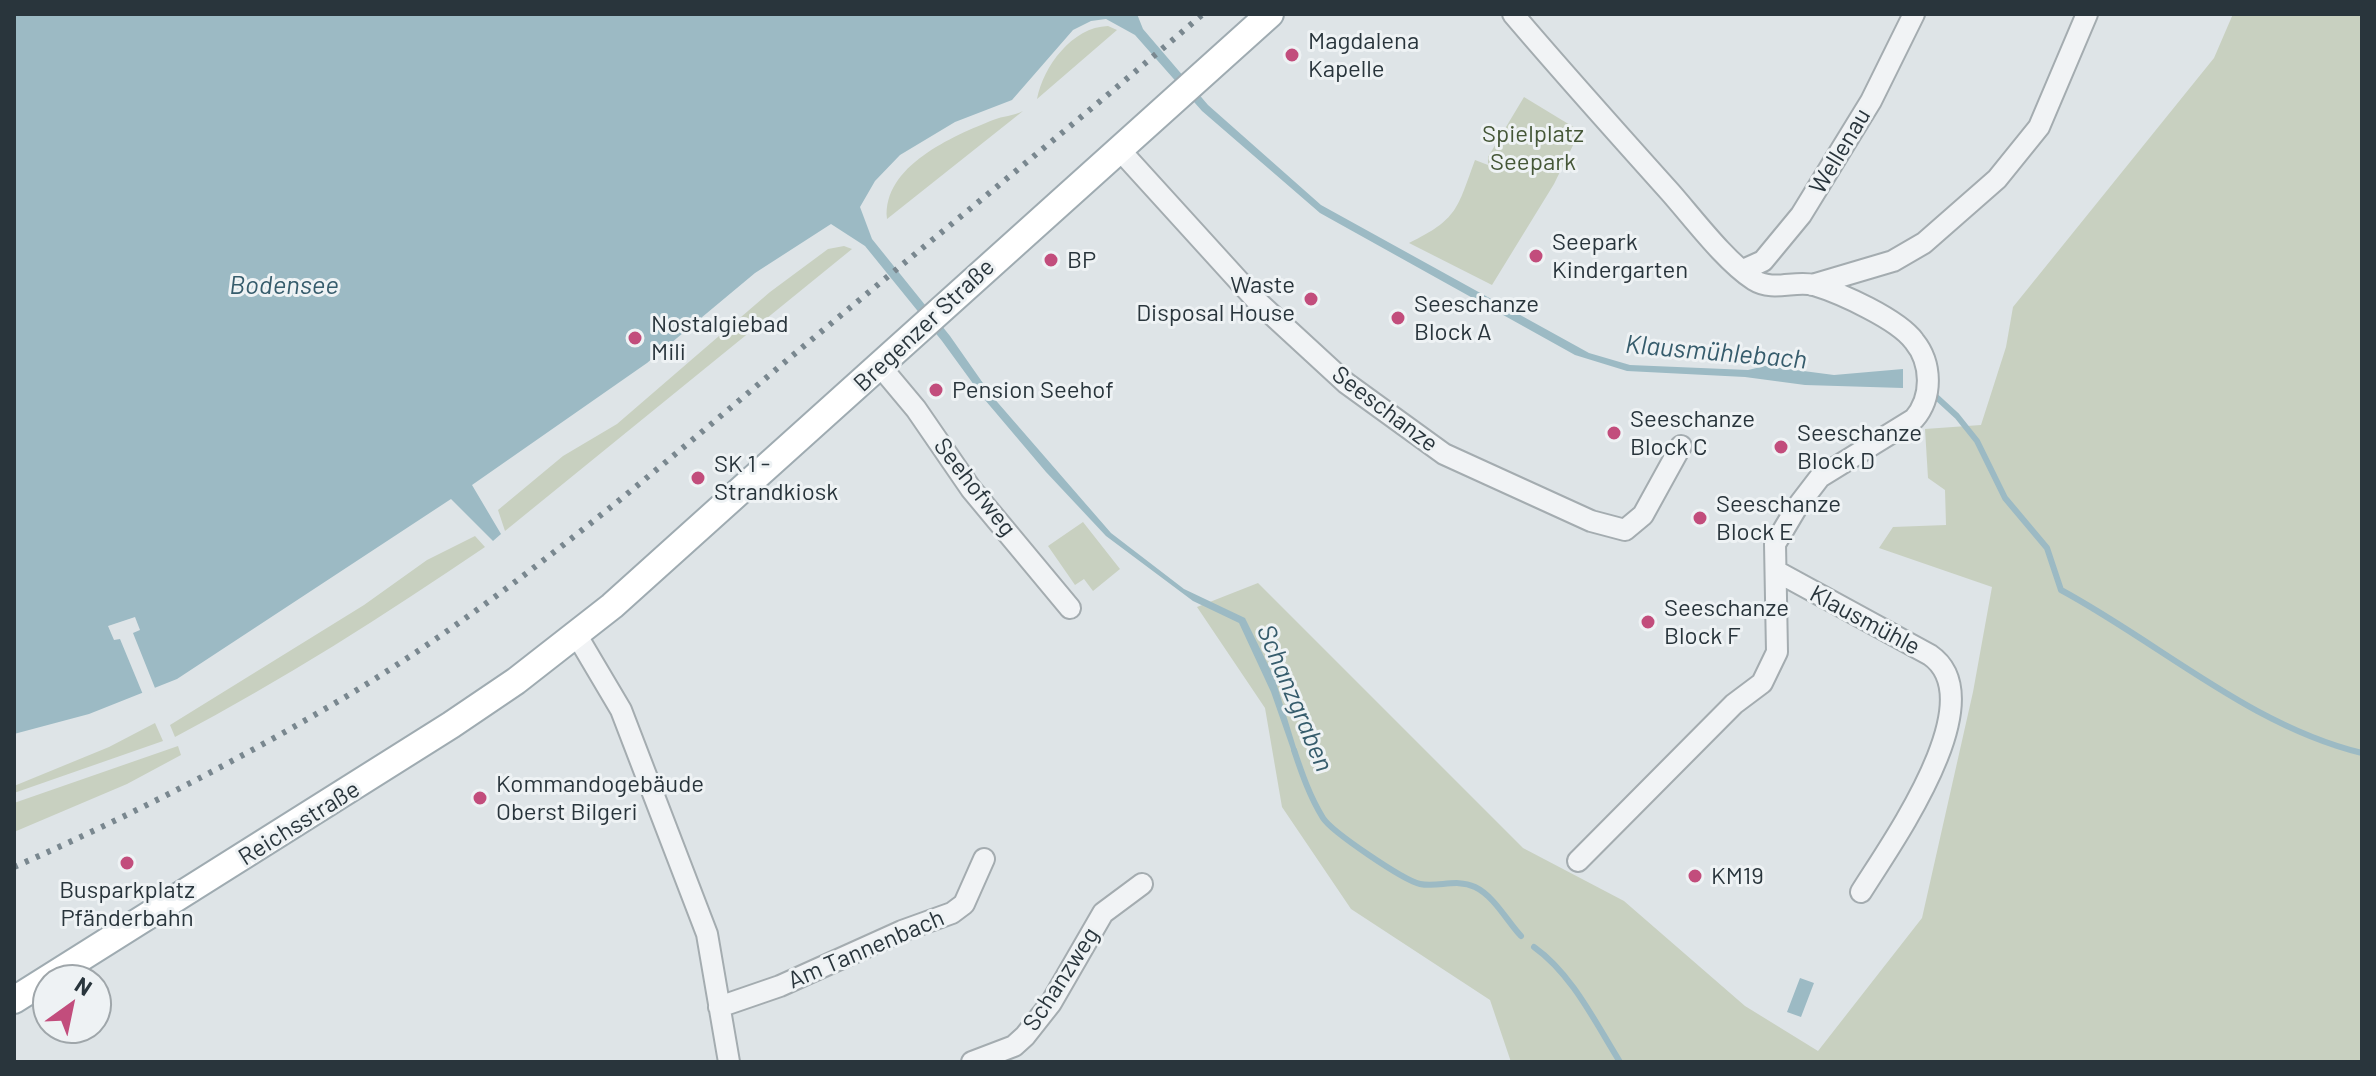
<!DOCTYPE html>
<meta charset="utf-8">
<style>
body{margin:0}
#map{position:relative;width:2376px;height:1076px;overflow:hidden;background:#dee4e7;font-family:Barlow,sans-serif}
canvas{display:block}
.frame{position:absolute;inset:0;border:16px solid #29353c;pointer-events:none}
.north{position:absolute;left:32px;top:964px;width:80px;height:80px;box-sizing:border-box;background:#eef2f4;border:2px solid #9fa6aa;border-radius:50%;rotate:33deg;font-size:22px;font-weight:700;line-height:32px;text-align:center;color:#29353c}
.north::after{content:'';display:block;margin:auto;width:28px;height:36px;background:#c24d7c;clip-path:polygon(50% 0,100% 100%,50% 72%,0 100%)}
</style>
<div id="map">
<canvas width="2376" height="1076"></canvas>
<div class="frame"></div>
<div class="north">N</div>
</div>
<script>
const c = document.querySelector('canvas').getContext('2d');
c.lineJoin = 'round';
function fillPath(path, color) {
  c.fillStyle = color;
  c.fill(path, 'evenodd');
}
function stroke(path, color, width, dash) {
  c.strokeStyle = color;
  c.lineWidth = width;
  c.lineCap = dash ? 'butt' : 'round';
  c.setLineDash(dash || []);
  c.stroke(path);
}
function write(font, color, halo, rows, align = 'center') {
  c.font = font + ' Barlow,sans-serif';
  c.lineWidth = 6;
  c.setLineDash([]);
  c.textBaseline = 'middle';
  c.strokeStyle = halo;
  c.fillStyle = color;
  for (const [text, x, y, turn = 0] of rows) {
    c.save();
    c.translate(x, y);
    c.rotate((+turn || 0) * Math.PI / 180);
    c.textAlign = isNaN(turn) ? turn : align;
    if (halo) c.strokeText(text, 0, 0);
    c.fillText(text, 0, 0);
    c.restore();
  }
}
fillPath(new Path2D(`
 M 2233,14 L 2362,14 L 2362,1062 L 1511,1062 L 1490,1000 L 1351,909 L 1282,807 L 1265,708 L 1197,607 L 1258,583 L 1523,848 L 1624,901 L 1745,1006 L 1818,1051 L 1922,918 L 1973,692 L 1992,587 L 1879,548 L 1893,527 L 1946,525 L 1945,490 L 1928,478 L 1925,429 L 1981,425 L 2006,347 L 2013,307 L 2214,58 Z
 M 1108,26 L 1117,30 L 1037,99 C 1043,67 1072,27 1108,26 Z
 M 1524,97 L 1580,131 L 1554,184 L 1492,285 L 1409,243 C 1458,219 1457,209 1475,160 L 1488,165 L 1488,157 Z
 M 1023,111 L 887,219 C 882,166 953,136 993,120 C 1003,116 1013,116 1023,111 Z
 M 844,246 L 852,249 L 505,531 L 498,510 L 563,456 L 617,424 L 770,292 L 828,249 Z
 M 1083,522 L 1120,569 L 1093,591 L 1084,579 L 1075,585 L 1048,546 Z
 M 475,536 L 485,547 C 385,615 283,680 175,737 L 170,725 L 364,605 L 427,560 Z
 M 155,723 L 163,741 L 14,793 L 14,786 L 109,747 Z
 M 178,746 L 181,755 L 127,784 L 14,832 L 14,803 Z`), '#c8d0c0');
fillPath(new Path2D(`
 M 14,14 L 1137,14 L 1143,29 L 1208,105 L 1321,205 L 1589,353 L 1630,365 L 1748,370 L 1765,366 L 1834,375 L 1903,369 L 1903,388 L 1805,385 L 1745,377 L 1627,371 L 1575,355 L 1320,213 L 1202,111 L 1135,35 L 1106,19 L 1091,21 L 1073,30 L 1012,100 L 955,122 L 900,155 L 875,181 L 860,207 L 872,239 L 950,336 L 992,396 L 1111,533 L 1184,589 L 1245,618 L 1275,679 L 1298,754 L 1293,755 L 1271,692 L 1239,623 L 1193,601 L 1106,536 L 1046,472 L 985,400 L 942,341 L 865,246 L 831,224 L 755,273 L 647,363 L 472,485 L 501,534 L 493,541 L 451,499 L 177,679 L 89,714 L 14,734 Z
 M 1800,978 L 1814,983 L 1801,1017 L 1787,1012 Z`), '#9cbac4');
fillPath(new Path2D(`
 M 135,617 L 140,630 L 133,633 L 157,693 L 144,697 L 120,639 L 114,640 L 108,626 Z`), '#dee4e7');
stroke(new Path2D(`
 M 1933,394 L 1957,416 L 1977,441 L 2005,498 L 2047,548 L 2061,590 C 2161,644 2251,726 2362,753
 M 1294,750 C 1302,774 1310,797 1323,818 C 1332,832 1403,880 1420,884 C 1438,888 1456,878 1475,887 C 1494,896 1507,921 1521,936
 M 1534,947 C 1572,974 1595,1022 1620,1062`), '#9cbac4', 6);
const minor = new Path2D(`
 M 1513,14 C 1564,74 1617,133 1670,192 C 1693,218 1725,261 1754,280 C 1773,292 1795,280 1814,285 C 1840,293 1898,319 1914,341 C 1932,363 1933,397 1914,419 L 1820,477 L 1797,507 L 1775,544 L 1777,652 L 1762,683 L 1734,704 L 1578,861
 M 1118,148 L 1258,302 L 1346,383 L 1444,454 L 1591,521 L 1625,530 L 1643,515 L 1681,446
 M 1743,270 L 1763,261 L 1801,215 L 1871,101 L 1914,14
 M 1812,285 L 1893,261 L 1924,243 L 1997,179 L 2039,127 L 2087,14
 M 880,366 L 916,409 L 971,489 L 1070,608
 M 1776,571 L 1930,655 C 1995,700 1890,845 1861,892
 M 576,634 L 621,710 L 707,934 L 729,1062
 M 719,1007 L 780,986 L 902,931 L 952,913 L 964,904 L 984,859
 M 972,1062 L 1014,1046 L 1025,1036 L 1051,1003 L 1103,913 L 1142,884`);
const major = new Path2D(`
 M 14,1000 L 451,725 L 516,681 L 612,606 L 1270,14`);
stroke(minor, '#a4acb0', 24);
stroke(major, '#9fabb1', 30);
stroke(minor, '#f1f3f5', 20);
stroke(major, '#fff', 26);
stroke(new Path2D(`
 M 14,867 C 126,818 237,761 342,699 C 520,593 676,452 834,321 C 957,219 1082,118 1203,14`), '#79878f', 6, [4, 8]);
for (const [x, y, r, color] of [
 [1292,55,8,"#c24d7c"],
 [1536,256,8,"#c24d7c"],
 [1051,260,8,"#c24d7c"],
 [1311,299,8,"#c24d7c"],
 [1398,318,8,"#c24d7c"],
 [635,338,8,"#c24d7c"],
 [936,390,8,"#c24d7c"],
 [1614,433,8,"#c24d7c"],
 [1781,447,8,"#c24d7c"],
 [698,478,8,"#c24d7c"],
 [1700,518,8,"#c24d7c"],
 [1648,622,8,"#c24d7c"],
 [480,798,8,"#c24d7c"],
 [127,863,8,"#c24d7c"],
 [1695,876,8,"#c24d7c"]
]) {
  const dot = new Path2D();
  dot.arc(x, y, r, 0, 2 * Math.PI);
  c.fillStyle = color;
  c.fill(dot);
  stroke(dot, '#eef2f4', 3);
}
write('24px', '#29353c', '#eef2f4', [
 ["Magdalena",1308,41],
 ["Kapelle",1308,69],
 ["Seepark",1552,242],
 ["Kindergarten",1552,270],
 ["BP",1067,260],
 ["Waste",1295,285,"right"],
 ["Disposal House",1295,313,"right"],
 ["Seeschanze",1414,304],
 ["Block A",1414,332],
 ["Nostalgiebad",651,324],
 ["Mili",651,352],
 ["Pension Seehof",952,390],
 ["Seeschanze",1630,419],
 ["Block C",1630,447],
 ["Seeschanze",1797,433],
 ["Block D",1797,461],
 ["SK 1 -",714,464],
 ["Strandkiosk",714,492],
 ["Seeschanze",1716,504],
 ["Block E",1716,532],
 ["Seeschanze",1664,608],
 ["Block F",1664,636],
 ["Kommandogebäude",496,784],
 ["Oberst Bilgeri",496,812],
 ["KM19",1711,876],
 ["Busparkplatz",127,890,"center"],
 ["Pfänderbahn",127,918,"center"]
], 'left');
write('24px', '#455737', '#eef2f4', [
 ["Spielplatz",1533,134],
 ["Seepark",1533,162]
]);
write('24px', '#29353c', '#eef2f4', [
 ["Wellenau",1840,151,-59],
 ["Bregenzer Straße",924,325,-43],
 ["Seeschanze",1385,409,37],
 ["Seehofweg",975,487,52],
 ["Klausmühle",1865,620,28],
 ["Reichsstraße",299,823,-32],
 ["Am Tannenbach",866,949,-23],
 ["Schanzweg",1061,979,-57]
]);
write('italic 26px', '#365c6c', '#eef2f4', [
 ["Bodensee",284,285],
 ["Klausmühlebach",1716,352,5],
 ["Schanzgraben",1295,698,67]
]);
</script>
